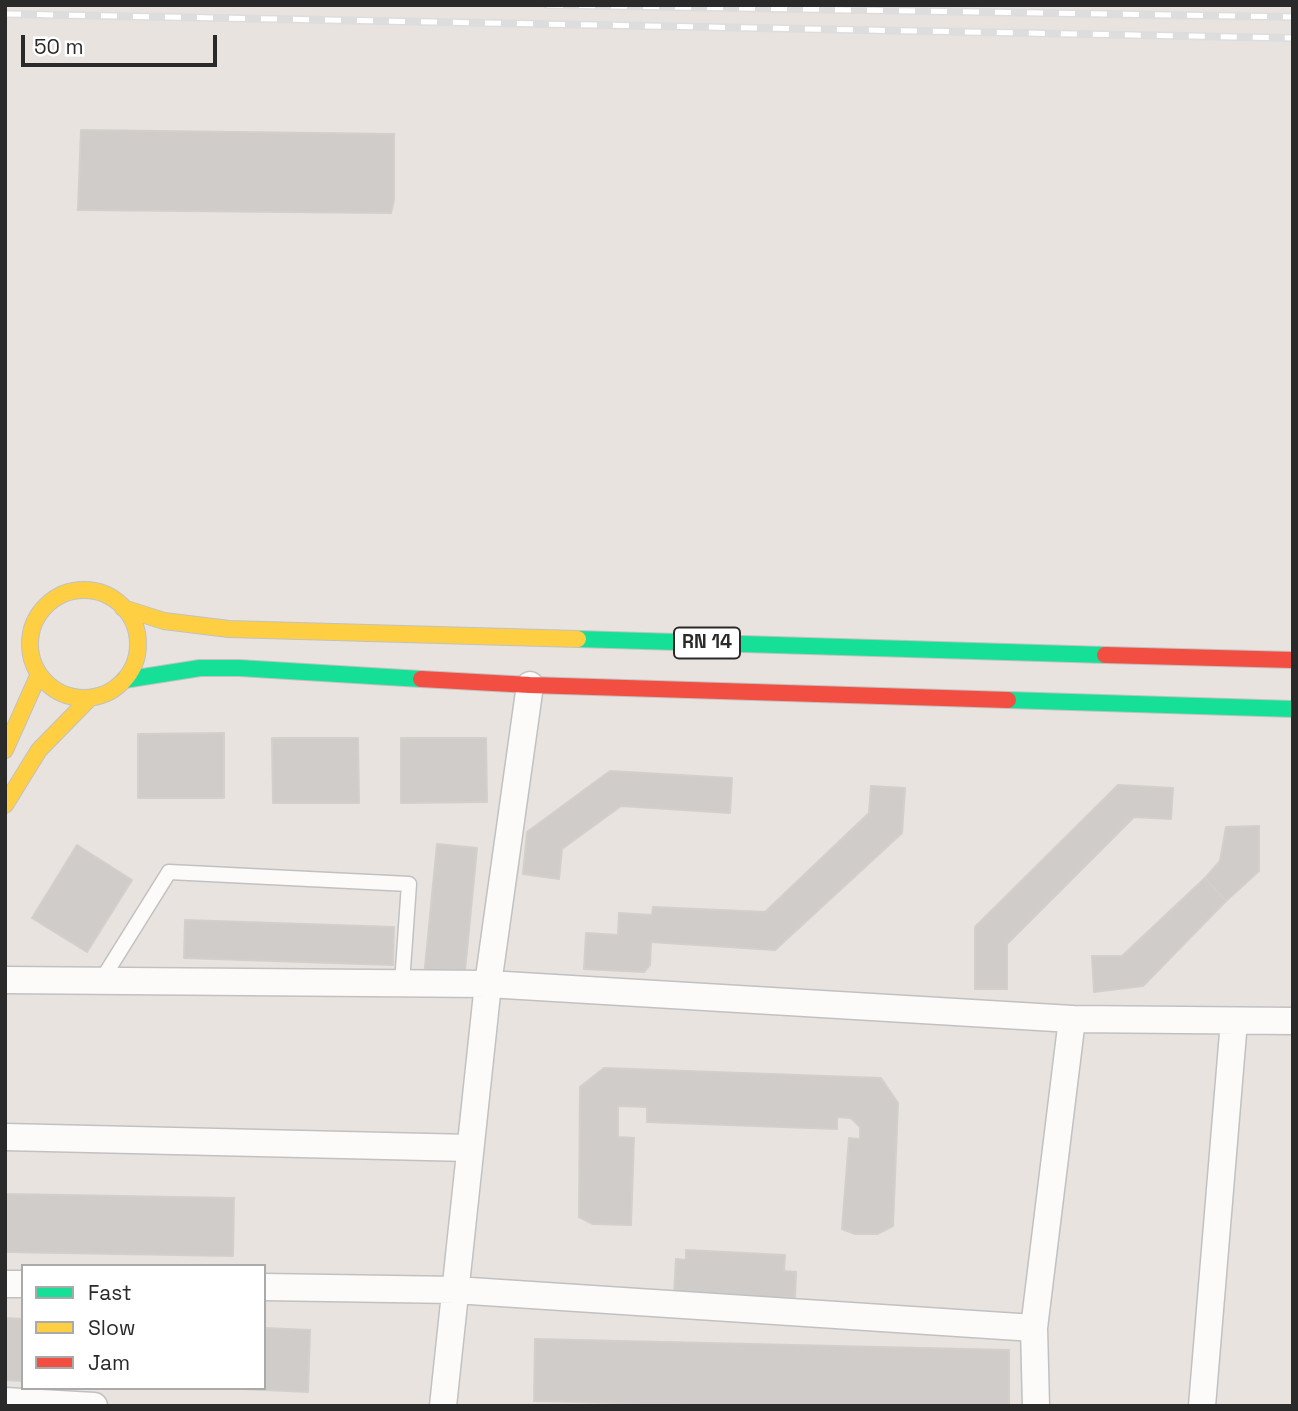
<!DOCTYPE html>
<style>
body{margin:0}
#map{position:relative;width:1298px;height:1411px;overflow:hidden;background:#e8e3df;font-family:"Space Grotesk",sans-serif}
canvas{display:block}
.frame{position:absolute;inset:0;border:7px solid #2a2a2a;pointer-events:none}
.legend{position:absolute;left:21px;top:1264px;width:245px;height:126px;box-sizing:border-box;background:#fff;border:2px solid #aaa;margin:0;padding:9px 12px;list-style:none;font-size:21px;color:#2a2a2a}
.legend li{display:flex;align-items:center;gap:14px;height:35px}
.legend b{width:35px;border:2px solid #aaa}
.scale{position:absolute;left:21px;top:35px;width:196px;height:32px;box-sizing:border-box;border:4px solid #2a2a2a;border-top:0;padding-left:9px;font-size:21px;line-height:24px;white-space:nowrap;color:#2a2a2a;-webkit-text-stroke:5px #fff;paint-order:stroke}
</style>
<div id="map">
<canvas width="1298" height="1411"></canvas>
<div class="frame"></div>
<ul class="legend">
<li><b style="height:9px;background:#16e098"></b>Fast</li>
<li><b style="height:9px;background:#ffcf43"></b>Slow</li>
<li><b style="height:9px;background:#f24e42"></b>Jam</li>
</ul>
<div class="scale">50 m</div>
</div>
<script>
const c = document.querySelector('canvas').getContext('2d');
c.lineJoin = 'round';
function fillPath(path, color) {
  c.fillStyle = color;
  c.fill(path, 'evenodd');
}
function stroke(path, color, width, dash) {
  c.strokeStyle = color;
  c.lineWidth = width;
  c.lineCap = dash ? 'butt' : 'round';
  c.setLineDash(dash || []);
  c.stroke(path);
}
function write(font, color, halo, rows, align = 'center') {
  c.font = font + ' "Space Grotesk",sans-serif';
  c.lineWidth = 5;
  c.setLineDash([]);
  c.textBaseline = 'middle';
  c.strokeStyle = halo;
  c.fillStyle = color;
  for (const [text, x, y, turn = 0] of rows) {
    c.save();
    c.translate(x, y);
    c.rotate((+turn || 0) * Math.PI / 180);
    c.textAlign = isNaN(turn) ? turn : align;
    if (halo) c.strokeText(text, 0, 0);
    c.fillText(text, 0, 0);
    c.restore();
  }
}
const building = new Path2D(`
 M 81,130 L 394,134 L 394,200 L 391,213 L 78,210 Z
 M 224,733 L 224,798 L 138,798 L 138,734 Z
 M 272,738 L 358,738 L 359,803 L 273,803 Z
 M 401,738 L 486,738 L 487,802 L 401,803 Z
 M 610,771 L 732,778 L 730,813 L 621,806 L 562,849 L 559,879 L 523,874 L 527,832 Z
 M 1118,785 L 1173,788 L 1171,819 L 1134,817 L 1007,944 L 1007,989 L 975,989 L 975,927 Z
 M 871,786 L 905,788 L 902,833 L 775,950 L 651,942 L 650,965 L 644,972 L 584,969 L 586,933 L 618,935 L 619,913 L 652,915 L 653,907 L 765,912 L 869,813 Z
 M 1259,826 L 1259,871 L 1226,901 L 1205,878 L 1220,861 L 1226,827 Z
 M 437,844 L 477,848 L 464,981 L 424,977 Z
 M 77,845 L 132,880 L 87,952 L 32,918 Z
 M 1205,878 L 1226,901 L 1143,986 L 1094,992 L 1092,956 L 1122,956 Z
 M 185,920 L 394,927 L 393,965 L 184,958 Z
 M 604,1068 L 881,1078 L 898,1103 L 893,1226 L 877,1234 L 855,1234 L 842,1229 L 849,1138 L 860,1139 L 860,1127 L 851,1118 L 837,1117 L 837,1129 L 647,1122 L 647,1107 L 618,1106 L 618,1137 L 634,1138 L 631,1225 L 593,1224 L 579,1217 L 580,1087 Z
 M 5,1194 L 234,1198 L 233,1256 L 5,1252 Z
 M 686,1250 L 785,1255 L 784,1271 L 796,1272 L 795,1297 L 782,1297 L 782,1305 L 674,1294 L 676,1259 L 686,1260 Z
 M 5,1318 L 23,1319 L 23,1381 L 5,1380 Z
 M 264,1328 L 310,1330 L 308,1392 L 220,1388 L 264,1388 Z
 M 535,1339 L 1009,1350 L 1009,1406 L 750,1406 L 534,1401 Z`);
fillPath(building, '#cfccc9');
stroke(building, '#d3cfcb', 2);
const lane = new Path2D(`
 M 101,981 L 169,872 L 409,884 L 402,983`);
const street = new Path2D(`
 M 5,980 L 488,984 L 1072,1019 L 1293,1021
 M 5,1137 L 470,1148
 M 5,1284 L 23,1284
 M 264,1287 L 455,1290 L 1034,1328
 M 5,1401 L 94,1406
 M 443,1406 L 488,984 L 530,685
 M 1036,1406 L 1034,1328 L 1072,1019
 M 1202,1406 L 1234,1021`);
const fast = new Path2D(`
 M 578,639 L 1105,655
 M 124,680 L 200,668 L 239,668 L 421,679
 M 1008,700 L 1293,709`);
const slow = new Path2D(`
 M30 644a54 54 0 1 1 108 0a54 54 0 1 1-108 0Z
 M 123,608 L 164,621 L 229,629 L 578,639
 M 5,750 L 39,674
 M 5,805 L 39,750 L 89,699`);
const jam = new Path2D(`
 M 1105,655 L 1293,660
 M 421,679 L 530,685 L 1008,700`);
stroke(lane, '#c2c1c1', 17);
stroke(street, '#c2c1c1', 29);
stroke(fast, '#c2c1c1', 18);
stroke(slow, '#c2c1c1', 18);
stroke(jam, '#c2c1c1', 18);
stroke(lane, '#fcfbfa', 14);
stroke(street, '#fcfbfa', 26);
stroke(fast, '#16e098', 16);
stroke(slow, '#ffcf43', 16);
stroke(jam, '#f24e42', 16);
const rail = new Path2D(`
 M 547,5 L 1293,17
 M 5,14 L 1293,38`);
stroke(rail, '#ddddde', 8);
stroke(rail, '#fff', 5, [16]);
for (const [x, y, w] of [
 [707,643,66]
]) {
  const box = new Path2D();
  box.roundRect(x - w / 2, y - 15.5, w, 31, 5);
  c.fillStyle = '#fff';
  c.fill(box);
  stroke(box, '#2a2a2a', 2);
}
write('bold 19px', '#2a2a2a', null, [
 ["RN 14",707,643]
]);
</script>
